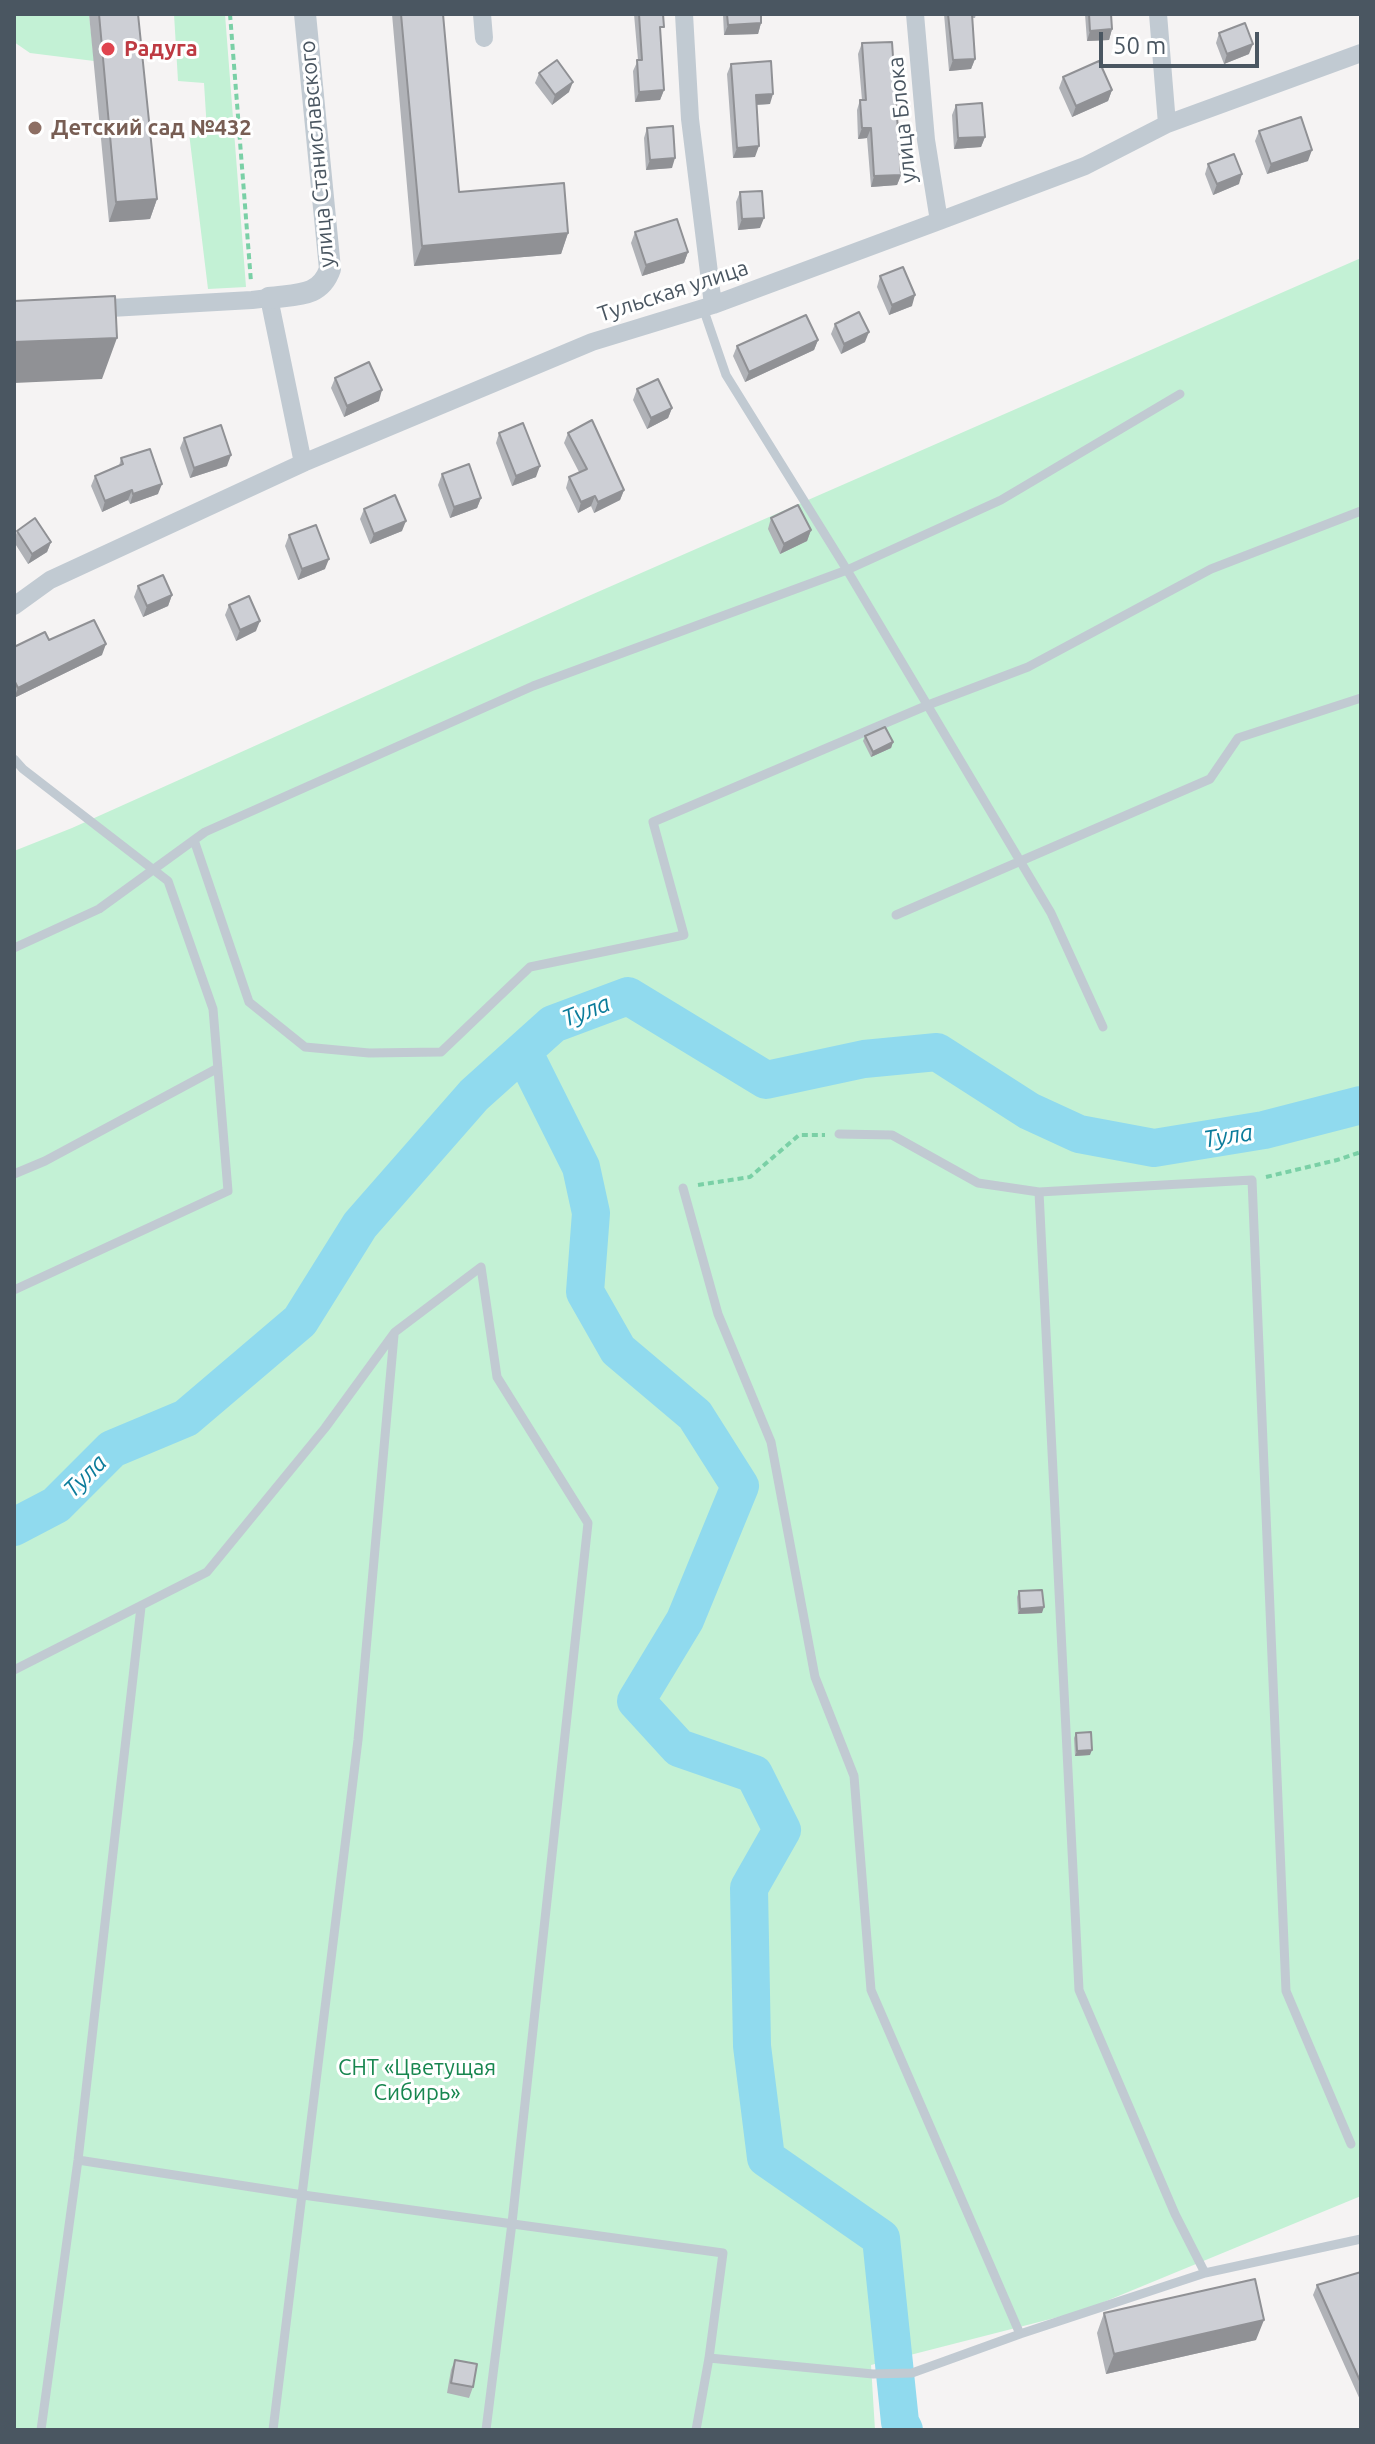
<!DOCTYPE html>
<meta charset="utf-8">
<style>
body{margin:0}
#map{position:relative;width:1375px;height:2444px;overflow:hidden;background:#f5f3f3;font-family:Ubuntu,sans-serif}
canvas{display:block}
.frame{position:absolute;inset:0;border:16px solid #4a5661;pointer-events:none}
.scale{position:absolute;left:1099px;top:32px;width:160px;height:36px;box-sizing:border-box;border:4px solid #4a5661;border-top:0;padding-left:10px;font-size:24px;line-height:28px;white-space:nowrap;color:#4a5661;-webkit-text-stroke:6px #fff;paint-order:stroke}
</style>
<div id="map">
<canvas width="1375" height="2444"></canvas>
<div class="frame"></div>
<div class="scale">50 m</div>
</div>
<script>
const c = document.querySelector('canvas').getContext('2d');
c.lineJoin = 'round';
function fillPath(path, color) {
  c.fillStyle = color;
  c.fill(path, 'evenodd');
}
function stroke(path, color, width, dash) {
  c.strokeStyle = color;
  c.lineWidth = width;
  c.lineCap = dash ? 'butt' : 'round';
  c.setLineDash(dash || []);
  c.stroke(path);
}
function write(font, color, halo, rows, align = 'center') {
  c.font = font + ' Ubuntu,sans-serif';
  c.lineWidth = 6;
  c.setLineDash([]);
  c.textBaseline = 'middle';
  c.strokeStyle = halo;
  c.fillStyle = color;
  for (const [text, x, y, turn = 0] of rows) {
    c.save();
    c.translate(x, y);
    c.rotate((+turn || 0) * Math.PI / 180);
    c.textAlign = isNaN(turn) ? turn : align;
    if (halo) c.strokeText(text, 0, 0);
    c.fillText(text, 0, 0);
    c.restore();
  }
}
fillPath(new Path2D(`
 M 14,14 L 89,14 L 94,61 L 30,53 L 14,42 Z
 M 174,14 L 225,14 L 246,287 L 208,289 L 189,133 L 207,131 L 204,83 L 178,81 Z
 M 1361,258 L 1361,2196 L 1082,2311 L 871,2365 L 875,2430 L 14,2430 L 14,851 L 72,828 L 584,598 Z`), '#c3f1d5');
stroke(new Path2D(`
 M 523,1051 L 581,1167 L 591,1213 L 585,1292 L 618,1350 L 695,1415 L 740,1486 L 685,1620 L 636,1701 L 679,1748 L 754,1774 L 782,1830 L 749,1888 L 752,2046 L 766,2158 L 881,2238 L 900,2422 L 904,2430
 M 14,1527 L 56,1505 L 112,1449 L 186,1418 L 300,1321 L 360,1225 L 474,1095 L 553,1024 L 628,996 L 766,1080 L 864,1059 L 937,1052 L 1029,1111 L 1079,1134 L 1154,1148 L 1264,1130 L 1361,1105`), '#90daee', 38);
stroke(new Path2D(`
 M 230,14 L 251,282
 M 1266,1177 L 1337,1160 L 1361,1152
 M 698,1185 L 750,1177 L 799,1135 L 825,1135`), '#7ad0a6', 4, [6, 4]);
stroke(new Path2D(`
 M 703,308 L 726,375 L 847,570 L 1051,913 L 1103,1027
 M 14,759 L 23,769 L 168,881 L 213,1009 L 228,1191 L 14,1290
 M 194,840 L 249,1002 L 305,1047 L 369,1053 L 441,1052 L 530,967 L 684,935 L 653,822 L 928,705 L 1028,667 L 1211,569 L 1361,511
 M 896,915 L 1210,779 L 1238,738 L 1361,698
 M 14,948 L 99,909 L 205,832 L 533,686 L 847,570 L 1001,500 L 1180,394
 M 839,1134 L 892,1135 L 978,1183 L 1039,1192 L 1252,1180 L 1286,1991 L 1351,2144
 M 14,1174 L 45,1161 L 218,1068
 M 683,1188 L 718,1314 L 771,1442 L 815,1677 L 854,1776 L 871,1990 L 1020,2334
 M 1039,1192 L 1079,1990 L 1175,2214 L 1205,2273
 M 14,1670 L 207,1572 L 325,1428 L 395,1332 L 481,1267 L 497,1377 L 588,1523 L 512,2223 L 486,2430
 M 78,2160 L 303,2195 L 723,2253 L 709,2358 L 696,2430
 M 709,2358 L 873,2374 L 912,2373 L 1020,2334 L 1205,2273 L 1361,2239
 M 41,2430 L 78,2160 L 141,1607
 M 273,2430 L 358,1740 L 394,1335`), '#c1cad2', 9);
stroke(new Path2D(`
 M 482,14 L 484,38
 M 684,14 L 690,119 L 713,305
 M 915,14 L 926,140 L 939,221
 M 1158,14 L 1167,124
 M 93,309 L 252,300 L 269,298 L 303,463
 M 14,606 L 50,580 L 303,463 L 592,342 L 713,305 L 939,221 L 1085,166 L 1167,124 L 1361,53`), '#c1cad2', 18);
stroke(new Path2D(`
 M 269,298 C 296,294 320,298 330,269 L 305,14`), '#c1cad2', 22);
fillPath(new Path2D(`
 M 89,14 L 138,14 L 157,199 L 150,219 L 109,222 Z
 M 392,14 L 443,14 L 459,192 L 568,233 L 561,254 L 414,266 Z
 M 634,14 L 663,14 L 660,36 L 664,90 L 660,100 L 635,102 L 633,71 L 638,60 Z
 M 723,14 L 761,14 L 761,23 L 758,34 L 724,35 Z
 M 944,14 L 976,14 L 975,18 L 972,18 L 975,59 L 971,69 L 949,71 Z
 M 1085,14 L 1111,14 L 1112,29 L 1109,40 L 1087,41 Z
 M 1219,33 L 1249,54 L 1224,64 L 1216,43 Z
 M 862,43 L 901,175 L 897,185 L 871,187 L 867,138 L 858,139 L 857,110 L 860,100 L 862,100 L 858,54 Z
 M 731,64 L 770,104 L 756,105 L 755,157 L 733,158 L 727,74 Z
 M 539,73 L 569,92 L 552,105 L 535,83 Z
 M 1063,77 L 1112,90 L 1108,101 L 1072,117 L 1059,88 Z
 M 956,105 L 985,137 L 981,147 L 954,149 L 952,115 Z
 M 647,128 L 672,168 L 646,170 L 644,138 Z
 M 1259,131 L 1308,161 L 1267,174 L 1255,141 Z
 M 1208,164 L 1239,184 L 1213,195 L 1205,174 Z
 M 740,192 L 760,228 L 738,230 L 736,202 Z
 M 635,232 L 688,252 L 684,263 L 642,276 L 631,243 Z
 M 880,276 L 912,306 L 889,315 L 877,287 Z
 M 835,324 L 865,342 L 841,354 L 831,334 Z
 M 818,340 L 814,350 L 745,382 L 733,356 L 737,346 Z
 M 335,378 L 379,401 L 344,417 L 331,388 Z
 M 637,389 L 672,408 L 668,418 L 647,429 L 633,400 Z
 M 499,433 L 536,477 L 512,486 L 496,443 Z
 M 568,433 L 624,490 L 620,500 L 594,513 L 591,506 L 578,513 L 566,488 L 569,477 L 579,472 L 564,443 Z
 M 184,438 L 227,466 L 190,478 L 180,448 Z
 M 121,458 L 158,494 L 130,504 L 128,500 L 102,512 L 91,486 L 95,476 L 119,466 Z
 M 442,474 L 481,498 L 477,508 L 450,518 L 438,485 Z
 M 364,509 L 402,531 L 370,544 L 360,519 Z
 M 771,518 L 811,530 L 807,541 L 780,554 L 768,529 Z
 M 17,531 L 51,542 L 47,552 L 28,564 L 14,542 Z
 M 289,535 L 325,569 L 298,580 L 285,546 Z
 M 138,586 L 172,595 L 168,606 L 143,617 L 134,597 Z
 M 229,605 L 256,631 L 236,641 L 225,615 Z
 M 49,640 L 102,655 L 14,698 L 14,647 Z
 M 865,736 L 893,742 L 891,748 L 871,757 L 863,741 Z
 M 1019,1591 L 1042,1613 L 1018,1614 L 1017,1597 Z
 M 1076,1733 L 1090,1755 L 1075,1756 L 1074,1738 Z
 M 1361,2272 L 1361,2402 L 1313,2295 L 1317,2285 Z
 M 1104,2313 L 1256,2340 L 1106,2374 L 1097,2333 Z
 M 455,2360 L 473,2387 L 469,2398 L 447,2393 L 451,2370 Z`), '#b0b2b7');
fillPath(new Path2D(`
 M 761,23 L 758,34 L 724,35 L 728,25 Z
 M 1112,29 L 1109,40 L 1087,41 L 1090,31 Z
 M 1253,44 L 1249,54 L 1224,64 L 1227,54 Z
 M 975,59 L 971,69 L 949,71 L 953,60 Z
 M 573,82 L 569,92 L 552,105 L 555,95 Z
 M 664,90 L 660,100 L 635,102 L 639,92 Z
 M 1112,90 L 1108,101 L 1072,117 L 1076,106 Z
 M 773,94 L 770,104 L 752,105 L 756,95 Z
 M 862,128 L 871,128 L 867,138 L 858,139 Z
 M 985,137 L 981,147 L 954,149 L 958,138 Z
 M 759,146 L 755,157 L 733,158 L 737,148 Z
 M 1312,150 L 1308,161 L 1267,174 L 1271,164 Z
 M 675,158 L 672,168 L 646,170 L 650,160 Z
 M 1242,174 L 1239,184 L 1213,195 L 1217,184 Z
 M 901,175 L 897,185 L 871,187 L 874,176 Z
 M 157,199 L 150,219 L 109,222 L 116,202 Z
 M 764,218 L 760,228 L 738,230 L 742,219 Z
 M 568,233 L 561,254 L 414,266 L 422,246 Z
 M 688,252 L 684,263 L 642,276 L 646,265 Z
 M 915,295 L 912,306 L 889,315 L 892,305 Z
 M 869,332 L 865,342 L 841,354 L 844,344 Z
 M 117,338 L 102,379 L 14,383 L 14,342 Z
 M 818,340 L 814,350 L 745,382 L 749,372 Z
 M 382,390 L 379,401 L 344,417 L 347,406 Z
 M 672,408 L 668,418 L 647,429 L 651,418 Z
 M 231,455 L 227,466 L 190,478 L 194,468 Z
 M 540,466 L 536,477 L 512,486 L 516,476 Z
 M 162,484 L 158,494 L 130,504 L 133,494 Z
 M 132,490 L 128,500 L 102,512 L 105,501 Z
 M 624,490 L 620,500 L 594,513 L 598,502 Z
 M 595,496 L 591,506 L 578,513 L 581,502 Z
 M 481,498 L 477,508 L 450,518 L 454,507 Z
 M 406,521 L 402,531 L 370,544 L 374,534 Z
 M 811,530 L 807,541 L 780,554 L 784,544 Z
 M 51,542 L 47,552 L 28,564 L 32,554 Z
 M 329,559 L 325,569 L 298,580 L 302,569 Z
 M 172,595 L 168,606 L 143,617 L 147,606 Z
 M 260,621 L 256,631 L 236,641 L 240,630 Z
 M 106,644 L 102,655 L 14,698 L 18,688 Z
 M 893,742 L 891,748 L 871,757 L 873,752 Z
 M 1044,1607 L 1042,1613 L 1018,1614 L 1020,1609 Z
 M 1092,1750 L 1090,1755 L 1075,1756 L 1077,1751 Z
 M 1264,2320 L 1256,2340 L 1106,2374 L 1114,2354 Z`), '#909195');
const building = new Path2D(`
 M 99,14 L 138,14 L 157,199 L 116,202 Z
 M 401,14 L 443,14 L 459,192 L 564,183 L 568,233 L 422,246 Z
 M 639,14 L 663,14 L 664,27 L 660,27 L 664,90 L 639,92 L 637,60 L 642,60 Z
 M 727,14 L 761,14 L 761,23 L 728,25 Z
 M 948,14 L 972,14 L 975,59 L 953,60 Z
 M 1089,14 L 1111,14 L 1112,29 L 1090,31 Z
 M 1245,23 L 1253,44 L 1227,54 L 1219,33 Z
 M 892,42 L 901,175 L 874,176 L 871,128 L 862,128 L 860,100 L 866,100 L 862,43 Z
 M 557,60 L 573,82 L 555,95 L 539,73 Z
 M 771,61 L 773,94 L 756,95 L 759,146 L 737,148 L 731,64 Z
 M 1099,61 L 1112,90 L 1076,106 L 1063,77 Z
 M 982,103 L 985,137 L 958,138 L 956,105 Z
 M 1301,117 L 1312,150 L 1271,164 L 1259,131 Z
 M 673,126 L 675,158 L 650,160 L 647,128 Z
 M 1234,154 L 1242,174 L 1217,184 L 1208,164 Z
 M 762,191 L 764,218 L 742,219 L 740,192 Z
 M 677,219 L 688,252 L 646,265 L 635,232 Z
 M 903,267 L 915,295 L 892,305 L 880,276 Z
 M 115,296 L 117,338 L 14,342 L 14,301 Z
 M 859,312 L 869,332 L 844,344 L 835,324 Z
 M 806,315 L 818,340 L 749,372 L 737,346 Z
 M 369,362 L 382,390 L 347,406 L 335,378 Z
 M 658,379 L 672,408 L 651,418 L 637,389 Z
 M 592,420 L 624,490 L 598,502 L 595,496 L 581,502 L 569,477 L 587,469 L 568,433 Z
 M 523,423 L 540,466 L 516,476 L 499,433 Z
 M 221,425 L 231,455 L 194,468 L 184,438 Z
 M 150,449 L 162,484 L 133,494 L 132,490 L 105,501 L 95,476 L 123,464 L 121,458 Z
 M 469,464 L 481,498 L 454,507 L 442,474 Z
 M 395,495 L 406,521 L 374,534 L 364,509 Z
 M 798,505 L 811,530 L 784,544 L 771,518 Z
 M 35,518 L 51,542 L 32,554 L 17,531 Z
 M 316,525 L 329,559 L 302,569 L 289,535 Z
 M 163,575 L 172,595 L 147,606 L 138,586 Z
 M 249,596 L 260,621 L 240,630 L 229,605 Z
 M 94,620 L 106,644 L 18,688 L 14,680 L 14,647 L 45,632 L 49,640 Z
 M 885,727 L 893,742 L 873,752 L 865,736 Z
 M 1042,1590 L 1044,1607 L 1020,1609 L 1019,1591 Z
 M 1091,1732 L 1092,1750 L 1077,1751 L 1076,1733 Z
 M 1361,2272 L 1361,2383 L 1317,2285 Z
 M 1255,2279 L 1264,2320 L 1114,2354 L 1104,2313 Z
 M 455,2360 L 477,2364 L 473,2387 L 451,2383 Z`);
fillPath(building, '#cdcfd5');
stroke(building, '#909195', 2);
for (const [x, y, r, color] of [
 [108,49,8,"#e0444e"],
 [35,128,8,"#8d6e63"]
]) {
  const dot = new Path2D();
  dot.arc(x, y, r, 0, 2 * Math.PI);
  c.fillStyle = color;
  c.fill(dot);
  stroke(dot, '#fff', 3);
}
write('bold 22px', '#be3a42', '#fff', [
 ["Радуга",124,49]
], 'left');
write('22px', '#4a5661', '#fff', [
 ["улица Блока",902,120,-96],
 ["улица Станиславского",317,154,-95],
 ["Тульская улица",673,291,-18]
]);
write('bold 22px', '#785e54', '#fff', [
 ["Детский сад №432",51,128]
], 'left');
write('22px', '#17864f', '#fff', [
 ["СНТ «Цветущая",417,2068],
 ["Сибирь»",417,2093]
]);
write('italic 24px', '#0c7c9b', '#fff', [
 ["Тула",586,1011,-21],
 ["Тула",1228,1136,-9],
 ["Тула",85,1476,-45]
]);
</script>
